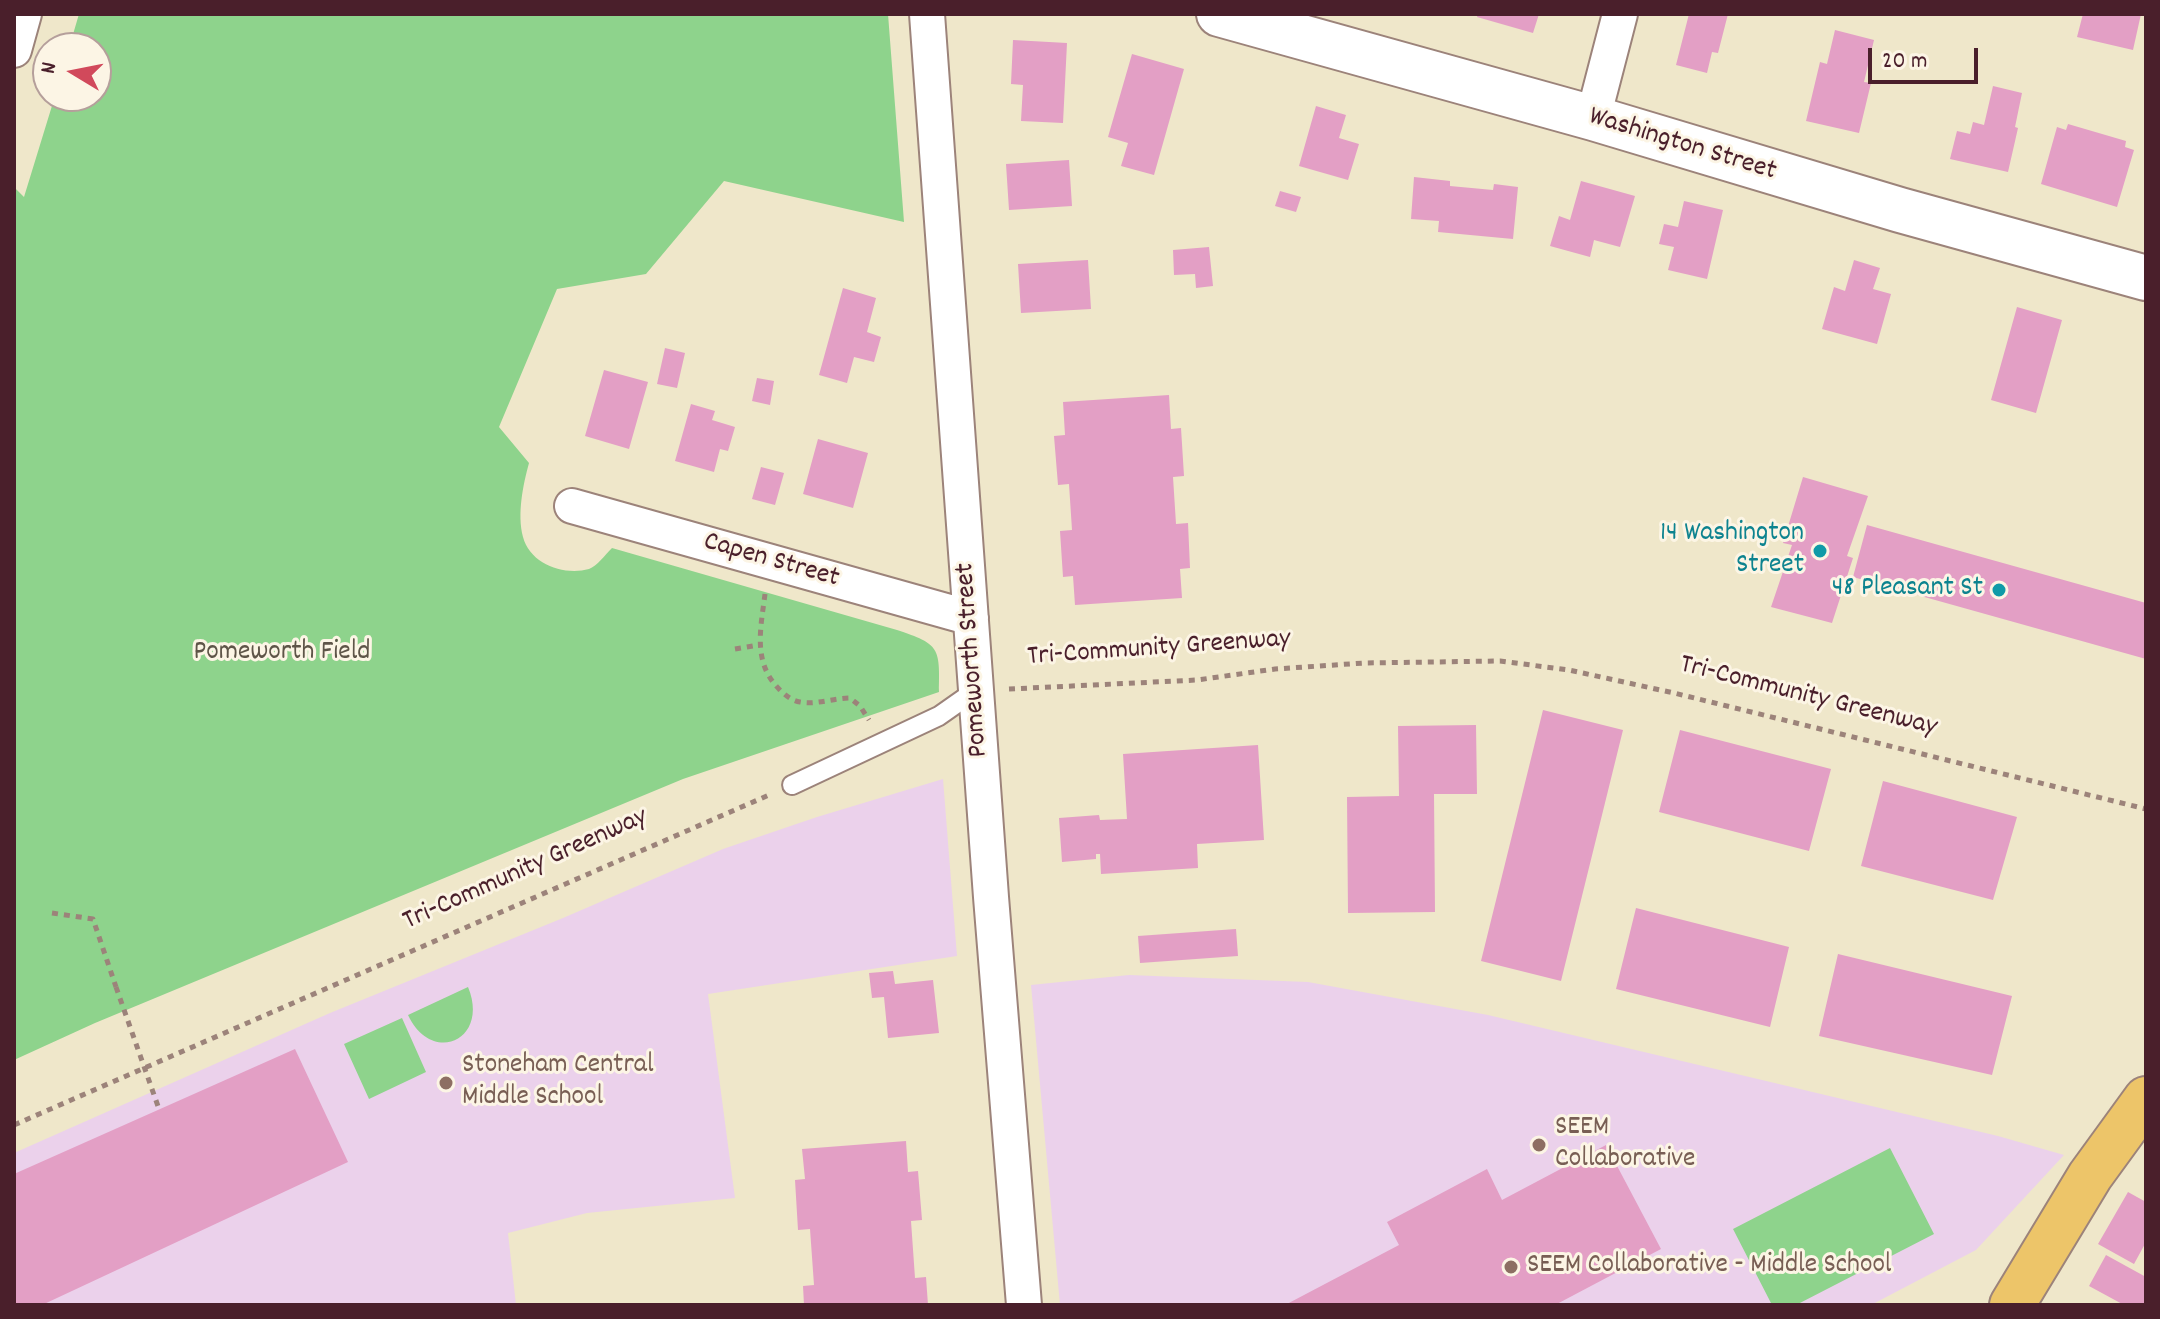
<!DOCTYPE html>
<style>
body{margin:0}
#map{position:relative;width:2160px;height:1319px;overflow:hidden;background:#efe7ca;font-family:Dekko,sans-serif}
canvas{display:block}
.frame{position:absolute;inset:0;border:16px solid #4a1f2b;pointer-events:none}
.north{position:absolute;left:32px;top:32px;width:80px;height:80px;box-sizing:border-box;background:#fcf5e5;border:2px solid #b59f9b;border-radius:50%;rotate:280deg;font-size:22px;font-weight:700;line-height:32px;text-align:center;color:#4a1f2b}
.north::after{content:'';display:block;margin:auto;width:28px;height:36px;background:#d1495b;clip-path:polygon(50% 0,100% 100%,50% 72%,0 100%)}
.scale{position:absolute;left:1868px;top:48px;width:110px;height:36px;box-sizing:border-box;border:4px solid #4a1f2b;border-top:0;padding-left:10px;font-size:24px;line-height:28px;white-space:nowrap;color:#4a1f2b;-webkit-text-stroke:6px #fcf5e5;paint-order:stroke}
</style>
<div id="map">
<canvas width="2160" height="1319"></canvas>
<div class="frame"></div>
<div class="north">N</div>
<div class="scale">20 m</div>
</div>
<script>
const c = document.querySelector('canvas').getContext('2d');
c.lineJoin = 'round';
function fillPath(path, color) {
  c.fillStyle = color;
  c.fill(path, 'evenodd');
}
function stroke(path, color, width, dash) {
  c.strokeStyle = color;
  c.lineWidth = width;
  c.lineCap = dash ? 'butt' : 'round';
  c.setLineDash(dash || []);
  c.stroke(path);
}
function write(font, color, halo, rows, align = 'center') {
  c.font = font + ' Dekko,sans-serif';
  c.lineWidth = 6;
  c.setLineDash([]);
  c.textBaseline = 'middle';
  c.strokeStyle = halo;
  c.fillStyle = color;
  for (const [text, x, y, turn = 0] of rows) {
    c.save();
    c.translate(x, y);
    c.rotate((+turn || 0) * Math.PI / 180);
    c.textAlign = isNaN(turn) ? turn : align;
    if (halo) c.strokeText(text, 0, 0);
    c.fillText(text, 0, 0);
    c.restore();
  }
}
fillPath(new Path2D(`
 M 943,779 L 957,956 L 708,994 L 735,1198 L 587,1213 L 508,1233 L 516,1305 L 14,1305 L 14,1153 L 330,1013 L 563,918 L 723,849 L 817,817 Z
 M 1129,975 L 1308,982 L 1488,1015 L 1998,1136 L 2064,1155 L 1976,1250 L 1871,1305 L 1060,1305 L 1031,985 Z`), '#ebd1eb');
fillPath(new Path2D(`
 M 79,14 L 888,14 L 904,222 L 724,181 L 646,274 L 557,289 L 499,427 L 529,463 C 523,485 517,514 523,537 C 530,564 564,576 589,569 C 597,566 605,555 612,548 L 897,630 C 940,644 940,648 939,692 L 683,779 L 95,1023 L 14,1060 L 14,187 L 24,197 L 55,96 L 96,96 L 96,48 L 69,48 Z
 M 468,987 C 490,1040 432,1066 408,1015 Z
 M 402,1018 L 426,1072 L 369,1099 L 344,1044 Z
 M 1890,1148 L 1934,1234 L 1796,1305 L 1772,1305 L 1733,1229 Z`), '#8ed38c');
fillPath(new Path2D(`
 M 1478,14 L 1539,14 L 1533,33 L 1477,17 Z
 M 1689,14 L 1728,14 L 1718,53 L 1712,52 L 1707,73 L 1676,65 Z
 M 2083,14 L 2141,14 L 2133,50 L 2077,37 Z
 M 1835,30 L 1874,40 L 1864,82 L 1871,83 L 1859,133 L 1806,121 L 1820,62 L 1827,64 Z
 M 1013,40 L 1067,43 L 1063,123 L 1021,121 L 1023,85 L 1011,84 Z
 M 1132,54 L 1184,69 L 1154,175 L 1121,166 L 1128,143 L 1108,137 Z
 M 1993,86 L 2022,93 L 2015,127 L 2018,128 L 2008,172 L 1950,159 L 1957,131 L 1970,134 L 1973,122 L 1984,125 Z
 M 1316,106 L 1346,115 L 1339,138 L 1359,144 L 1348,180 L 1299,166 Z
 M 2068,124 L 2126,141 L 2125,147 L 2134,150 L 2117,207 L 2041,184 L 2057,127 L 2066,130 Z
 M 1069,160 L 1072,206 L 1009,210 L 1006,164 Z
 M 1414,177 L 1450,181 L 1450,186 L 1493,190 L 1494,184 L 1518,187 L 1513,239 L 1438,232 L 1439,221 L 1411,219 Z
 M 1581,181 L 1635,196 L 1620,247 L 1594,240 L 1590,257 L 1550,246 L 1559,216 L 1570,220 Z
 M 1280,191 L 1301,197 L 1296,212 L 1275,206 Z
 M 1684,201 L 1723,210 L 1707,279 L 1668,270 L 1674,247 L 1659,244 L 1664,224 L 1678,227 Z
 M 1209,247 L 1213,286 L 1196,288 L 1195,274 L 1174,275 L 1173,250 Z
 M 1088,260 L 1091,309 L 1021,313 L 1018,264 Z
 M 1854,260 L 1880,268 L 1873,289 L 1891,294 L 1877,344 L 1822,329 L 1834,287 L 1845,291 Z
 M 843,288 L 876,298 L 867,332 L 881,337 L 874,362 L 854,357 L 847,383 L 819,375 Z
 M 2017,307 L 2062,320 L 2036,413 L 1991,400 Z
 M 665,348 L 685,353 L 677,388 L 657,384 Z
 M 604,370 L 648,382 L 629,449 L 585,436 Z
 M 757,378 L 774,381 L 770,405 L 752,401 Z
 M 1169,395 L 1171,429 L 1181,428 L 1184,476 L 1173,477 L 1176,524 L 1188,523 L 1190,568 L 1180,569 L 1182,598 L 1075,605 L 1073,576 L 1063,577 L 1060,531 L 1072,530 L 1069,484 L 1058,485 L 1054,436 L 1065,435 L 1063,402 Z
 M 691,404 L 715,411 L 712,420 L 735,427 L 728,451 L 720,449 L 714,472 L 675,461 Z
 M 818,439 L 868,453 L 853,508 L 803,494 Z
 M 761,467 L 784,473 L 775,505 L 752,499 Z
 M 1803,477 L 1868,496 L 1847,556 L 1853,558 L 1832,623 L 1771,607 L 1792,545 L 1783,543 Z
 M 1867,525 L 2146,603 L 2146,659 L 1853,577 Z
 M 1543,710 L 1623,730 L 1561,981 L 1481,961 Z
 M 1476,725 L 1477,794 L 1434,794 L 1435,912 L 1348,913 L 1347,797 L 1399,796 L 1398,726 Z
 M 1680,730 L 1831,769 L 1809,851 L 1659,812 Z
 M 1258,745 L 1264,840 L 1197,844 L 1198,868 L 1101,874 L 1100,854 L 1096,854 L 1096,859 L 1062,862 L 1059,818 L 1099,815 L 1100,820 L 1127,819 L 1123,754 Z
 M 1883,781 L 2017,817 L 1993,900 L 1861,866 Z
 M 1636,908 L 1789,947 L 1770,1027 L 1616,989 Z
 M 1236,929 L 1238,956 L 1140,963 L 1138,936 Z
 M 1838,954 L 2012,996 L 1992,1075 L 1819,1036 Z
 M 893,971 L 895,984 L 933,980 L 939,1033 L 888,1038 L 884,997 L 872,998 L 869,973 Z
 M 295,1049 L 348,1162 L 42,1305 L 14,1305 L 14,1174 Z
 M 906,1141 L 908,1172 L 918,1171 L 922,1220 L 911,1221 L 915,1278 L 926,1277 L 928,1305 L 804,1305 L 803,1286 L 814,1285 L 810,1229 L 798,1230 L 795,1180 L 805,1179 L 802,1149 Z
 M 1606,1145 L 1661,1249 L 1555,1305 L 1285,1305 L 1399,1245 L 1387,1222 L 1487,1169 L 1502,1200 Z
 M 2128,1192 L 2146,1202 L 2146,1242 L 2134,1264 L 2098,1244 Z
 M 2106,1255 L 2146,1277 L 2146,1305 L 2124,1305 L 2089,1286 Z`), '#e39fc5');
const service = new Path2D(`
 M 792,785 L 939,716 L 976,690`);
const minor = new Path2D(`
 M 927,14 L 991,897 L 1024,1305
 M 14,50 L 24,14
 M 1593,118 L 1620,14
 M 572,506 L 971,618`);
const tertiary = new Path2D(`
 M 1219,14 L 1593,118 L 1900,210 L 2146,278`);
const primary = new Path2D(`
 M 2012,1305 L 2090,1176 L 2146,1099`);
stroke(service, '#9c837a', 22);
stroke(minor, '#9c837a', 38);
stroke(tertiary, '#9c837a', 48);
stroke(primary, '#9c837a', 48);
stroke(new Path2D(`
 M 765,594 C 761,627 752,662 779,689 C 785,695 792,701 800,702 C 817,705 833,698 850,698 L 860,706 L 869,720
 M 735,649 L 759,645
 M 1009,689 L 1197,680 L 1275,669 L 1364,663 L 1500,661 L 1569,670 L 1674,693 L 2146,809
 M 52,913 L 93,919 L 116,987
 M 14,1125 L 769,795`), '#9c837a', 5, [6, 6]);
stroke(service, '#fff', 18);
stroke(minor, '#fff', 34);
stroke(tertiary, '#fff', 44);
stroke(primary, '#edc569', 44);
stroke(new Path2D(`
 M 116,987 L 159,1109`), '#9c837a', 5, [6, 6]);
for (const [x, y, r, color] of [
 [1820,551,8,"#0f9aa8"],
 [1999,590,8,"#0f9aa8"],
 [446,1083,8,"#8d6e63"],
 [1539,1145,8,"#8d6e63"],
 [1511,1267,8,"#8d6e63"]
]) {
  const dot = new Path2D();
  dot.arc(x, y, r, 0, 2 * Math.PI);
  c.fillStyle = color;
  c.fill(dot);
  stroke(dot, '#fcf5e5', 3);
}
write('28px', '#4a1f2b', '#fcf5e5', [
 ["Washington Street",1682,146,17],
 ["Capen Street",771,562,16],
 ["Tri-Community Greenway",1159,650,-4],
 ["Pomeworth Street",974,660,-94],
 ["Tri-Community Greenway",1808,698,14],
 ["Tri-Community Greenway",526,871,-24]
]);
write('28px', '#0d838f', '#fcf5e5', [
 ["14 Washington",1804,535],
 ["Street",1804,567],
 ["48 Pleasant St",1983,590]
], 'right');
write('28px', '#5e5548', '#fcf5e5', [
 ["Pomeworth Field",282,654]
]);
write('28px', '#785e54', '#fcf5e5', [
 ["Stoneham Central",462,1067],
 ["Middle School",462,1099],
 ["SEEM",1555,1129],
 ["Collaborative",1555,1161],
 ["SEEM Collaborative - Middle School",1527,1267]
], 'left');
</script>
